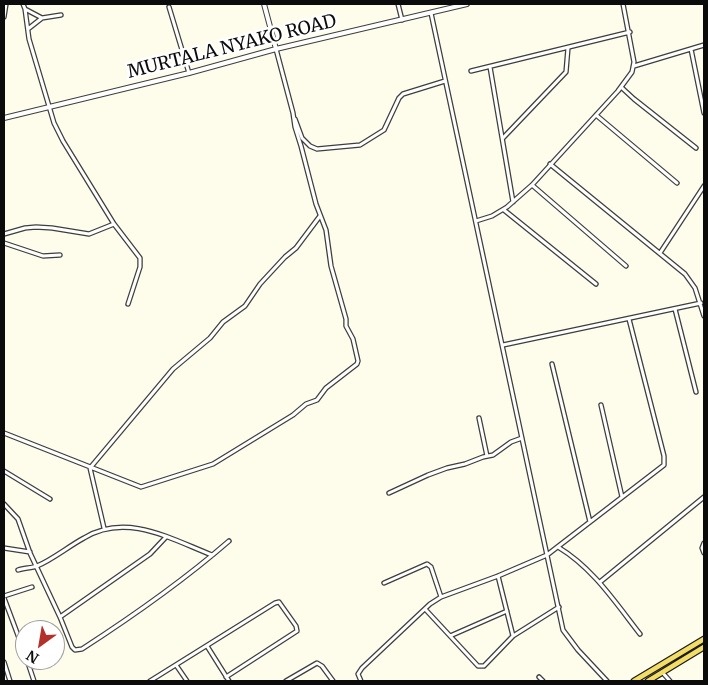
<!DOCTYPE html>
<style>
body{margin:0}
#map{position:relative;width:708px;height:685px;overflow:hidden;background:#fefcea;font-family:Merriweather,serif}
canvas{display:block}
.frame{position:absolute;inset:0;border:5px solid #0b0b0b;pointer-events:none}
.north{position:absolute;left:15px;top:620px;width:50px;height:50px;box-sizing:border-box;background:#fff;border:1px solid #9d9d9d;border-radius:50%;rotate:212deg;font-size:14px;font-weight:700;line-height:20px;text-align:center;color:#0b0b0b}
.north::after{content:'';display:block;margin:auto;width:18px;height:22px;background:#b4302a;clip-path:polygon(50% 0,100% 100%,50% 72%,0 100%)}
</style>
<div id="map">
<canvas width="708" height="685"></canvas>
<div class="frame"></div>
<div class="north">N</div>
</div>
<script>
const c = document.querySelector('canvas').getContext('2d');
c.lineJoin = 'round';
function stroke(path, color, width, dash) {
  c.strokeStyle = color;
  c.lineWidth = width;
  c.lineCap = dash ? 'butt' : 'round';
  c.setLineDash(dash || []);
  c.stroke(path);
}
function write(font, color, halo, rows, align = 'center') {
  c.font = font + ' Merriweather,serif';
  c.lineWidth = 5;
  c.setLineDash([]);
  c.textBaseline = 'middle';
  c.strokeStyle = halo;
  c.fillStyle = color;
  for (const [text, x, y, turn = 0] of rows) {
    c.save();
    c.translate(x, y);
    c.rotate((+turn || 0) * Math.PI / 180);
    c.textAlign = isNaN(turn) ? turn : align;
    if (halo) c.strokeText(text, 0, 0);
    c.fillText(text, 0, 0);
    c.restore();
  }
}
const minor = new Path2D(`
 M 23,4 L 25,9 L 42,18 L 28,29
 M 398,4 L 402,20
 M 169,7 L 189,73
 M 25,9 L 29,39 L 54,123 L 63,141 L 114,224 L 140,258 L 140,267 L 128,304
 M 431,13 L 563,630 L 578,650 L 607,681
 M 4,17 L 6,4
 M 42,18 L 61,15
 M 276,49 L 293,113
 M 691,49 L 704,113
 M 634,66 L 704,45
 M 490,67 L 513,202
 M 471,71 L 630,32
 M 621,87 L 634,99 L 696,148
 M 596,115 L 677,183
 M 295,119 L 302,138 L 310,146 L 317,149 L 360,145 L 384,130 L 399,98 L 403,94 L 445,81
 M 503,138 L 566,72 L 568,48
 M 550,164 L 685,274 L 695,288 L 704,316
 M 532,185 L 626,266
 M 504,210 L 596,284
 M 476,221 L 492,216 L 507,207 L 532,185 L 618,91 L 632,72 L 634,62 L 623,4
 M 4,234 L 25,228 L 36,227 L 52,228 L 89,234 L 114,224
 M 4,243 L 43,256 L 60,255
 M 660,253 L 704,186
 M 675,309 L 696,392
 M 503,345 L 701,303
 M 552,364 L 590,522
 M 601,405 L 622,497
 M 479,418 L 487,456
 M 4,433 L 141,487 L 213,464 L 293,415 L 306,404 L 317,400 L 326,388 L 357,364 L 358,361 L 353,339 L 346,326 L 346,319 L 331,266 L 326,230 L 316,204 L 301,146 L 295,127 L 293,113
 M 4,471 L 50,499
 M 389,493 L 428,475 L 447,468 L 465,464 L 483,457 L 493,455 L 511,442 L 522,438
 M 4,504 L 18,519 L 30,553 L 60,617 L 150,554 L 166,537
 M 104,528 L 90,468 L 173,369 L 210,338 L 223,322 L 245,306 L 260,284 L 285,257 L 296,248 L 320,216
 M 704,543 L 702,548 L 704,553
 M 558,547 C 593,568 615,602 640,634
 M 4,548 L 30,552
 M 18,570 C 24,568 32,568 37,566 C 52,560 69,546 84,538 C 126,512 171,539 212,555
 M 498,576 L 513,636
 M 600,582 L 704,497
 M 384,583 L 427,564 L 431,567 L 441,597
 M 4,596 L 32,587
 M 4,598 L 25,654
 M 425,609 L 478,666 L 484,666 L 513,636 L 559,607
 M 60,617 L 72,647 L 75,650 L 82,649 C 133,616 183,581 229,541
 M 450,636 L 507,611
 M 207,646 L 229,681
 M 27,660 L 34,681
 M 4,662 L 10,681
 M 176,665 L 187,681
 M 662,672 L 670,681
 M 539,677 L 543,681
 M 150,681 L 275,603 L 279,602 L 296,626 L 297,631 L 226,677
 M 286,681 L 317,663 L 322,666 L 333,681
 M 361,681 L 358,674 L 362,668 L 430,604 L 441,597 L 498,576 L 547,555 L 664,465 L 664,456 L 629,319`);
const tertiary = new Path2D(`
 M 264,4 L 276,49
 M 4,118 L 189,73 L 276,49 L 467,4`);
const primary = new Path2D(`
 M 634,681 L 704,639
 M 648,681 L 704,647`);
stroke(minor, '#3e3e3e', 5.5);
stroke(tertiary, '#3e3e3e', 6);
stroke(primary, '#1c1c1c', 7);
stroke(minor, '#fff', 3);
stroke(tertiary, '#fff', 4);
stroke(primary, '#f3dd65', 4.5);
write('18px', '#0b0b0b', '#fff', [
 ["MURTALA NYAKO ROAD",232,47,-14]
]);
</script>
